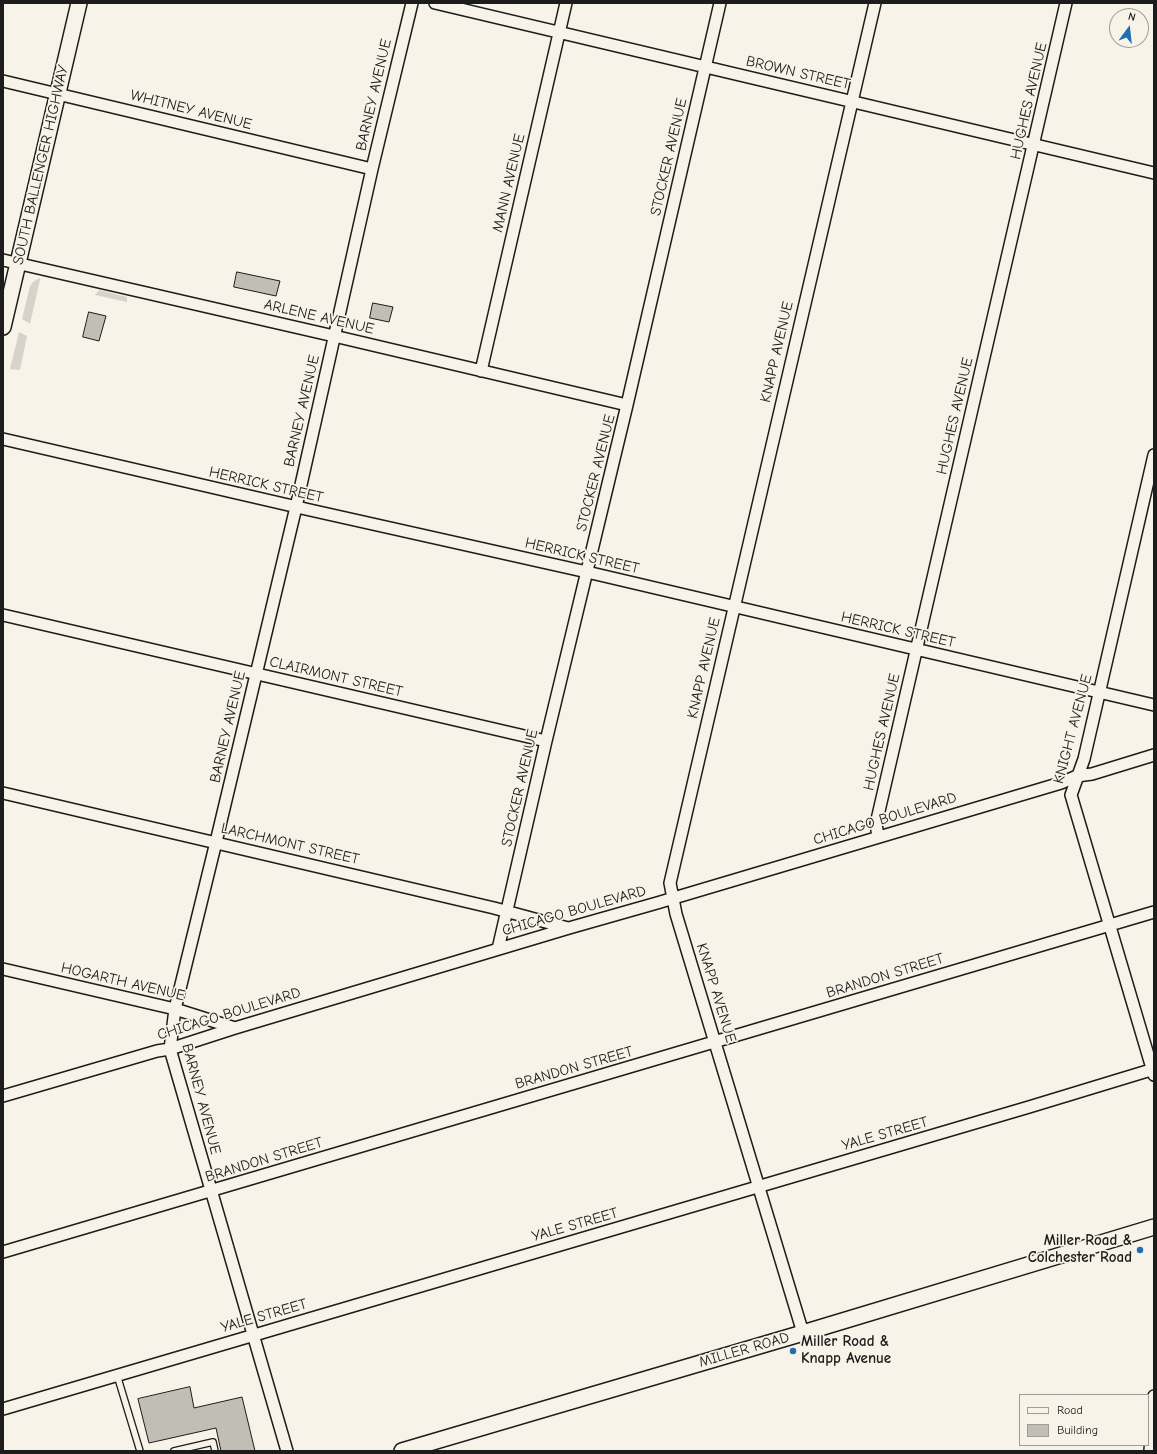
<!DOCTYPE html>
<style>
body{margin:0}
#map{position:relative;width:1157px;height:1454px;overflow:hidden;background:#f7f3e8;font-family:"Comic Neue",sans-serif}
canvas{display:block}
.frame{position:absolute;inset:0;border:4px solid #1c1c1c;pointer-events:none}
.legend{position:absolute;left:1019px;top:1394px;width:130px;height:52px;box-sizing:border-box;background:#f7f3e8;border:1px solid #9f9d96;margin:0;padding:5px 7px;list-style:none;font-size:12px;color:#1c1c1c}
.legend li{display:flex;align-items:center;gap:8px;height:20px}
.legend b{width:20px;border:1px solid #9f9d96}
.north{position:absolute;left:1109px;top:8px;width:40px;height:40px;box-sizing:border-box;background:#f7f3e8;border:1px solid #9f9d96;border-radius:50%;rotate:15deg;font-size:11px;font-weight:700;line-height:16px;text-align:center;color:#1c1c1c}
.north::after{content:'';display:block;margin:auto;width:14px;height:18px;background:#1f6fb2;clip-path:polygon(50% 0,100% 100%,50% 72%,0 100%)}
</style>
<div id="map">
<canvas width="1157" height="1454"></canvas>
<div class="frame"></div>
<ul class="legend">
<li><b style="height:5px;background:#f7f3e8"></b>Road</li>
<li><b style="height:11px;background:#c0beb5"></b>Building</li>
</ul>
<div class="north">N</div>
</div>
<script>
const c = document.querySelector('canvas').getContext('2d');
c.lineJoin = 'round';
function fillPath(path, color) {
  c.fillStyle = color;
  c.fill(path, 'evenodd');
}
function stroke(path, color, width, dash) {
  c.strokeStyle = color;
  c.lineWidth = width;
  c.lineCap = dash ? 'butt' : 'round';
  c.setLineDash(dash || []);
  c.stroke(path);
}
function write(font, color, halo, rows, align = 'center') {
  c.font = font + ' "Comic Neue",sans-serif';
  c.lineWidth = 3.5;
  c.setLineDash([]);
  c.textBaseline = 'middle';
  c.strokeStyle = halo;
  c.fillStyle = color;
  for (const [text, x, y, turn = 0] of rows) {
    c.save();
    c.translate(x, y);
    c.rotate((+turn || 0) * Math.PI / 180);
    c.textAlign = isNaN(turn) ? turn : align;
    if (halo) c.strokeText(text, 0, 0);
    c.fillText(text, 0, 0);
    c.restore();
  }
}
fillPath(new Path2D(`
 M 40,278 L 40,280 L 30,324 L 22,319 L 30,286 L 34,281 Z
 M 99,290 L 127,297 L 127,302 L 95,295 Z
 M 19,332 L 27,336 L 20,370 L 10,369 Z`), '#d7d3cb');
const building = new Path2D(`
 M 237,272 L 280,281 L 276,296 L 234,287 Z
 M 373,303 L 393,307 L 389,322 L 370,318 Z
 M 89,312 L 106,316 L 99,341 L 83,337 Z
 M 190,1387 L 194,1408 L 242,1397 L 255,1451 L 221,1451 L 216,1428 L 149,1443 L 138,1399 Z`);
fillPath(building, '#c0beb5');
stroke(building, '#1c1c1c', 1);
const service = new Path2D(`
 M 117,1375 L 140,1451
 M 174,1451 L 213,1442 L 215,1451`);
const minor = new Path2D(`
 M 435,3 L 1154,173
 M 3,81 L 372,169
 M 3,260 L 334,336 L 627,405
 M 481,371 L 566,3
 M 3,439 L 310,510 L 587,572 L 1154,705
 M 1154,455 L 1084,759 L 1071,795 L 1154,1075
 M 3,615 L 546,741
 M 3,793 L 494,908 L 568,928
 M 878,836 L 876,824 L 1066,3
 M 498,949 L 546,741 L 627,405 L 720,3
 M 3,969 L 175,1009 L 235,1028
 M 3,1096 L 157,1051 L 170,1049 L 235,1028 L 569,928 L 657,903 L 1061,783 L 1077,776 L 1092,774 L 1154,755
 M 3,1252 L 1154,912
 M 803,1333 L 676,914 L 670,883 L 875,3
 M 3,1409 L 1029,1107 L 1154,1069
 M 287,1451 L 170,1049 L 175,1009 L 216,842 L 296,507 L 372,169 L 412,3
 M 1150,1451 L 1154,1396`);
const secondary = new Path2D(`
 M 3,327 L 79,3
 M 402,1451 L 803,1333 L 1154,1227`);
stroke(service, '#1c1c1c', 8);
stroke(minor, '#1c1c1c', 14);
stroke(secondary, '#1c1c1c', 18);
stroke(service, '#f7f3e8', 5.5);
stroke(minor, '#f7f3e8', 11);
stroke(secondary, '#f7f3e8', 15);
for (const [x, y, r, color] of [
 [1140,1250,4,"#1f6fb2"],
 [793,1351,4,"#1f6fb2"]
]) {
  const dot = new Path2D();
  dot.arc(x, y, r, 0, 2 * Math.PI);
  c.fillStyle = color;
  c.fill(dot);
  stroke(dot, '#f7f3e8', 1.5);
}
write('15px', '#1c1c1c', '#f7f3e8', [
 ["BROWN STREET",798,73,13],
 ["BARNEY AVENUE",374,95,-77],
 ["HUGHES AVENUE",1029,101,-77],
 ["WHITNEY AVENUE",191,110,14],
 ["STOCKER AVENUE",669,157,-77],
 ["SOUTH BALLENGER HIGHWAY",41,165,-77],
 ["MANN AVENUE",509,183,-77],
 ["ARLENE AVENUE",319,317,13],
 ["KNAPP AVENUE",777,352,-77],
 ["BARNEY AVENUE",302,411,-77],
 ["HUGHES AVENUE",955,416,-77],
 ["STOCKER AVENUE",596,473,-76],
 ["HERRICK STREET",266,485,13],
 ["HERRICK STREET",582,556,13],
 ["HERRICK STREET",898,630,13],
 ["KNAPP AVENUE",704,668,-77],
 ["CLAIRMONT STREET",336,677,13],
 ["BARNEY AVENUE",228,727,-77],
 ["KNIGHT AVENUE",1073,729,-75],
 ["HUGHES AVENUE",882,732,-77],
 ["STOCKER AVENUE",520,788,-77],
 ["CHICAGO BOULEVARD",885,819,-17],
 ["LARCHMONT STREET",290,844,13],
 ["CHICAGO BOULEVARD",574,911,-16],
 ["BRANDON STREET",885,976,-17],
 ["HOGARTH AVENUE",123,982,13],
 ["KNAPP AVENUE",716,993,73],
 ["CHICAGO BOULEVARD",229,1014,-17],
 ["BRANDON STREET",574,1068,-16],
 ["BARNEY AVENUE",201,1099,75],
 ["YALE STREET",885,1134,-16],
 ["BRANDON STREET",264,1160,-17],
 ["YALE STREET",575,1225,-16],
 ["YALE STREET",264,1316,-16],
 ["MILLER ROAD",744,1350,-16]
]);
write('bold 15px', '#1c1c1c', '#f7f3e8', [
 ["Miller Road &",1132,1241],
 ["Colchester Road",1132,1258],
 ["Miller Road &",801,1342,"left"],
 ["Knapp Avenue",801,1359,"left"]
], 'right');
</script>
